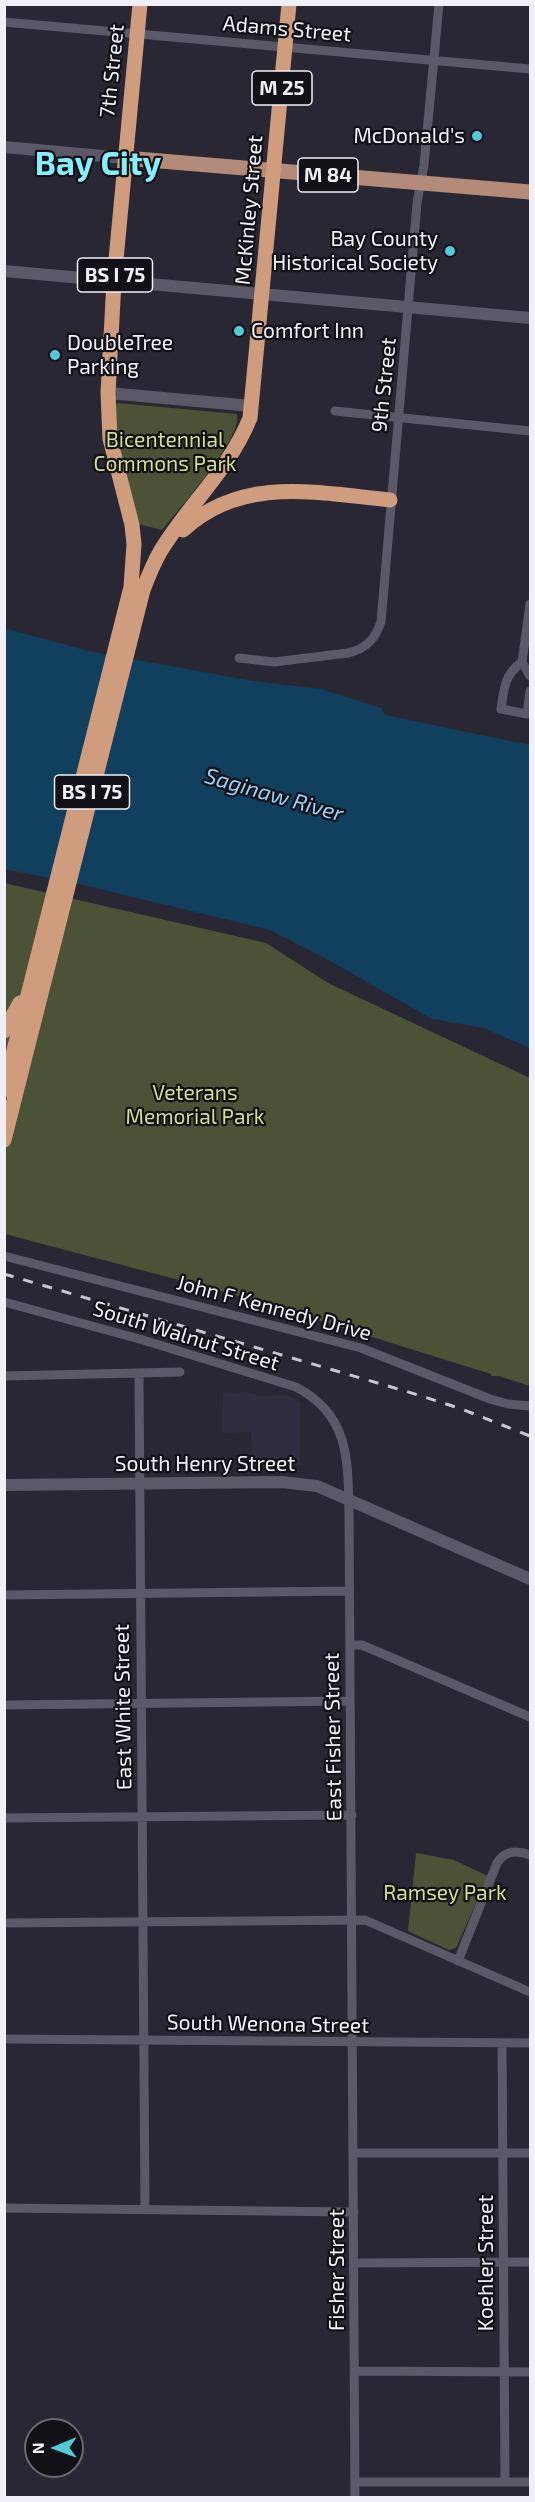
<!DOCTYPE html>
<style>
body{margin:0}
#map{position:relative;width:535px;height:2502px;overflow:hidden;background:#2a2734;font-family:"Exo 2",sans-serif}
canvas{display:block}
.frame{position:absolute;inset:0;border:6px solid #f1f0f9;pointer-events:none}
.north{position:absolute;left:24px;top:2418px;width:60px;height:60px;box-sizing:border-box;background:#121117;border:2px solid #6b6a71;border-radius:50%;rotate:269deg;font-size:16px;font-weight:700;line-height:24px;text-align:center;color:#f1f0f9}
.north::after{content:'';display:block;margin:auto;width:21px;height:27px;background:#52cbd7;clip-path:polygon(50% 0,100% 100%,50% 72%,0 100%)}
</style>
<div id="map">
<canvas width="535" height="2502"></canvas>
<div class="frame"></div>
<div class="north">N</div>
</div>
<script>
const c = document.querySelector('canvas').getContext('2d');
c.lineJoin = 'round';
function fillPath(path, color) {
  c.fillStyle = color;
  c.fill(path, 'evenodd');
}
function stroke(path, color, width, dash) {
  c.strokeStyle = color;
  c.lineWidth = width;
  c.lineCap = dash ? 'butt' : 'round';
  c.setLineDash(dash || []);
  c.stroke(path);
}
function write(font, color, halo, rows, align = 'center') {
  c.font = font + ' "Exo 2",sans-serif';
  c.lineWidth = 4.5;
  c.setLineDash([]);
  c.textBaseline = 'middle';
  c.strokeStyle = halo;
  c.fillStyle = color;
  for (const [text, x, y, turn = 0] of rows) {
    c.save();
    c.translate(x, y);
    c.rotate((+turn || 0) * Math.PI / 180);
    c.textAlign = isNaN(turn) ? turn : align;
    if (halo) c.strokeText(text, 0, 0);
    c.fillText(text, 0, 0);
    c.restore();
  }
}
fillPath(new Path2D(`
 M 246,1392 L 260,1396 L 288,1395 L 300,1402 L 300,1465 L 252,1467 L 251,1432 L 222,1433 L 223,1393 Z`), '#312d41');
fillPath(new Path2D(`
 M 118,403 L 237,414 C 243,438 178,510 162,530 L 138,524 L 112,421 L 110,408 Z
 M 4,883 L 266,943 L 328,983 L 530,1078 L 530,1386 L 499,1376 L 491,1376 L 491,1374 L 247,1298 L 5,1234 Z
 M 416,1853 L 454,1860 L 488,1876 L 456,1948 L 449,1950 L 408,1931 Z`), '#4c5236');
fillPath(new Path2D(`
 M 4,628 L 88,651 L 253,681 L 321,689 L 381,708 L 385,715 L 530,745 L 530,1048 L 484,1028 L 432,1019 L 323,957 L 270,930 L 88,886 L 5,869 Z`), '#10405e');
stroke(new Path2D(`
 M 4,22 L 530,69
 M 335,411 L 530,431
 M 530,604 L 522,662 L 530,676
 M 239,658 L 274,662 L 348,653 C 366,649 375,639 381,622 L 417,203 L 424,165 L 439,4
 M 522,662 C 504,675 504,689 501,709 L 527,714 L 530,691
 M 4,1256 L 361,1348 L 490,1399 L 508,1404 L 530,1406
 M 4,1302 L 143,1340 L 296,1387 C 350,1415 348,1461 349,1515 L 355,2498
 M 139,1374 L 145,2209
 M 4,1376 L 180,1372
 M 4,1595 L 349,1591
 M 350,1645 L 362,1645 L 530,1717
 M 4,1705 L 350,1701
 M 4,1818 L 352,1815
 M 4,1923 L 365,1920 L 530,1992
 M 458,1961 L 497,1863 C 506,1850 516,1850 530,1855
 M 4,2039 L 530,2043
 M 502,2043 L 505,2482
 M 354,2153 L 530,2153
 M 4,2208 L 354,2212
 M 355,2263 L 530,2262
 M 355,2371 L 530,2372
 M 355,2482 L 530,2482`), '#5b5867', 9);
stroke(new Path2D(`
 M 4,147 L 125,158
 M 4,271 L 530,318
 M 108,393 L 252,406
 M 4,1485 L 281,1482 L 317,1486 L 530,1579`), '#5b5867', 12);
stroke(new Path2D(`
 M 125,158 L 530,192`), '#b38b78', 15);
stroke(new Path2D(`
 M 183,530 C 242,475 318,493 390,500
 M 4,1031 L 20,1003
 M 4,1090 L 131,587 L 134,544 L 132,525 L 110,439 L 108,393 L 114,281 L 140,4
 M 4,1140 L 143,590 C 148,577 153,564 160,552 C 188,505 229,470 250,418 L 289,4`), '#d09c7e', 15);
stroke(new Path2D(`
 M 4,1274 L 405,1391 L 459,1408 L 530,1436`), '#c8c6d0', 3, [10, 10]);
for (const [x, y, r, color] of [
 [477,136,6,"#52cbd7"],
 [450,251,6,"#52cbd7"],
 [239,331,6,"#52cbd7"],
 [55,355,6,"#52cbd7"]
]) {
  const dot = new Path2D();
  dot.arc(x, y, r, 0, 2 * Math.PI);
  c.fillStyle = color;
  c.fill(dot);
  stroke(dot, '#121117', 2);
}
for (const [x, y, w] of [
 [282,88,60],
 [328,175,60],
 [115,275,75],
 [92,792,75]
]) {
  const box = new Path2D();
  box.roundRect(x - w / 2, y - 17, w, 34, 4.5);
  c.fillStyle = '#121117';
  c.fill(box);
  stroke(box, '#f1f0f9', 1.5);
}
write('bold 20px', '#f1f0f9', null, [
 ["M 25",282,88],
 ["M 84",328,175],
 ["BS I 75",115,275],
 ["BS I 75",92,792]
]);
write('21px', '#f1f0f9', '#121117', [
 ["Adams Street",287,29,5],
 ["7th Street",112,71,-84],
 ["McKinley Street",249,210,-85],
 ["9th Street",384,385,-84],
 ["John F Kennedy Drive",274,1308,15],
 ["South Walnut Street",186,1336,17],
 ["South Henry Street",205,1464],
 ["East White Street",123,1707,-91],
 ["East Fisher Street",333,1737,-91],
 ["South Wenona Street",268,2024,1],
 ["Koehler Street",486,2263,-90],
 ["Fisher Street",337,2270,-90]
]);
write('21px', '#f1f0f9', '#121117', [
 ["McDonald's",465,136],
 ["Bay County",438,239],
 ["Historical Society",438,263],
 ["Comfort Inn",251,331,"left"],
 ["DoubleTree",67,343,"left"],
 ["Parking",67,367,"left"]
], 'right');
write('21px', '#d0df90', '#121117', [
 ["Bicentennial",165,440],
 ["Commons Park",165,464],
 ["Veterans",195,1093],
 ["Memorial Park",195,1117],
 ["Ramsey Park",445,1893]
]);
write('italic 22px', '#99d1fb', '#121117', [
 ["Saginaw River",274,795,16]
]);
write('bold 33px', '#85f0fb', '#121117', [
 ["Bay City",98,164]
]);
</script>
